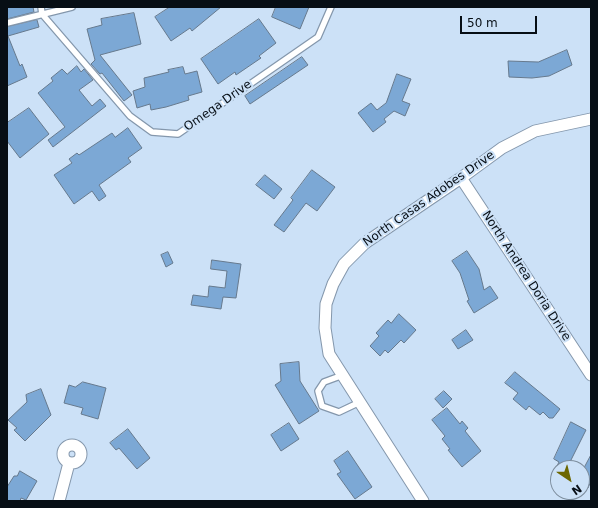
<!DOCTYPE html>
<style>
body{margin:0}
#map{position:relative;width:598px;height:508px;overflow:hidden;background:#cce1f7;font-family:"DejaVu Sans",sans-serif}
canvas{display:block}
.frame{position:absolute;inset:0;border:8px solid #070e15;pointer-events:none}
.north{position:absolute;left:550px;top:460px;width:40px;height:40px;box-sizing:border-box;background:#cce1f7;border:1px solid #7d8d9d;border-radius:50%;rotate:145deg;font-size:11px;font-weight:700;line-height:16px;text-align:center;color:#070e15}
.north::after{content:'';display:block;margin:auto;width:14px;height:18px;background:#6c6700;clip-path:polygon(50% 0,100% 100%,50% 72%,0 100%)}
.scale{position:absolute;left:460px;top:16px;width:77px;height:18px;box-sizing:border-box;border:2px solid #070e15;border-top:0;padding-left:5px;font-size:12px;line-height:14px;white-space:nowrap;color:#070e15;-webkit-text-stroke:3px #cce1f7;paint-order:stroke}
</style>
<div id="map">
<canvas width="598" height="508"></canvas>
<div class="frame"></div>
<div class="north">N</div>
<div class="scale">50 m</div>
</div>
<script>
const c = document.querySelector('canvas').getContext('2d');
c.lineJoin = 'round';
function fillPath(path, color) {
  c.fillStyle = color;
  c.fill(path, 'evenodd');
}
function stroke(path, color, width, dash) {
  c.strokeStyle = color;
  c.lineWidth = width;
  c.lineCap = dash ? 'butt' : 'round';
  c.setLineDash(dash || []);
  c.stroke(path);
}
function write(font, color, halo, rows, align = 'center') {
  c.font = font + ' "DejaVu Sans",sans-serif';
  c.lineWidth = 4;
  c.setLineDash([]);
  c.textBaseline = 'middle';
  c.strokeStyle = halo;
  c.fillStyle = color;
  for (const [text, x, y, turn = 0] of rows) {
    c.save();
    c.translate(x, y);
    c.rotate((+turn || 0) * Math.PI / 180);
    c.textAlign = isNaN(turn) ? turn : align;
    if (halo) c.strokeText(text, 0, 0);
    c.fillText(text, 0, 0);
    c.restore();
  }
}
const building = new Path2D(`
 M 7,7 L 33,7 L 34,12 L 7,19 Z
 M 170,7 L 221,7 L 192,31 L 190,28 L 171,41 L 155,17 Z
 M 276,7 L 309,7 L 300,29 L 272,17 Z
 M 134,13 L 141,44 L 100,55 L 132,95 L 124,101 L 102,73 L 100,74 L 91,64 L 95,60 L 87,29 L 102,25 L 101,19 Z
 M 259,19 L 276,43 L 259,56 L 261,58 L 236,75 L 235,72 L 218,84 L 201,59 Z
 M 37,20 L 39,27 L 8,36 L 20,66 L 22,64 L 27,77 L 7,86 L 7,27 Z
 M 567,50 L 572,65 L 549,76 L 532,78 L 509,77 L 508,61 L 538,62 Z
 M 302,57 L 308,65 L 250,104 L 245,96 Z
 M 77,66 L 81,72 L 84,69 L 93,80 L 79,90 L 92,106 L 100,99 L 106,106 L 53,147 L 48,140 L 65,127 L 38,93 L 53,81 L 51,78 L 62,69 L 67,74 Z
 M 183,67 L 185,74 L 197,71 L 202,92 L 188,96 L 189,100 L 166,107 L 151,110 L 150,104 L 137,108 L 133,91 L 145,87 L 144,78 L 169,72 L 168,70 Z
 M 397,74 L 411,79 L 402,101 L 410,104 L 405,116 L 394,111 L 384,119 L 386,122 L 373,132 L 358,113 L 371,103 L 377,110 L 386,103 Z
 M 29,108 L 49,134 L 20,158 L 7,141 L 7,123 Z
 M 128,128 L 142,148 L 128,158 L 131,162 L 99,185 L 106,196 L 99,201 L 92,191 L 74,204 L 54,175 L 72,163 L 69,159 L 77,153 L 79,155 L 112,133 L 115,137 Z
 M 312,170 L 335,187 L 317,211 L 306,203 L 284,232 L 274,225 L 293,200 L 291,198 Z
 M 265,175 L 282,189 L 274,199 L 256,185 Z
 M 467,251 L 479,269 L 484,290 L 490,286 L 498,298 L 474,313 L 467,301 L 469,300 L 460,273 L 452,261 Z
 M 168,252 L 173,263 L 166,267 L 161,255 Z
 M 212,260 L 241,264 L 236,298 L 223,297 L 221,309 L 191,305 L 193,295 L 208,297 L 209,286 L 225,288 L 227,271 L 211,269 Z
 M 399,314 L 416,330 L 404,343 L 401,340 L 388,353 L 385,350 L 380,356 L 370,346 L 379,336 L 376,333 L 388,320 L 391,323 Z
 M 466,330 L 473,340 L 458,349 L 452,340 Z
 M 299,362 L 300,381 L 319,411 L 299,424 L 275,385 L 281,381 L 280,364 Z
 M 515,372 L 560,409 L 553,418 L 549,418 L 543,412 L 540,415 L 529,406 L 526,410 L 513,399 L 518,393 L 505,383 Z
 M 83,382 L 106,388 L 98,419 L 81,414 L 83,408 L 64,403 L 69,385 L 75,387 Z
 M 41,389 L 51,415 L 25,441 L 14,430 L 17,428 L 8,420 L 27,402 L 26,395 Z
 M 444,391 L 452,399 L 443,408 L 435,399 Z
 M 447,408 L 460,424 L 462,421 L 468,428 L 465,431 L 481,451 L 462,467 L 448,450 L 450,449 L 442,439 L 445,436 L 432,420 Z
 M 571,422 L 586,430 L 567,468 L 556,468 L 559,462 L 554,459 Z
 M 289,423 L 299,439 L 281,451 L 271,435 Z
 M 128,429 L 150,458 L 137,469 L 119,448 L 116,450 L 110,443 Z
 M 348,451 L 372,487 L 355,499 L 337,474 L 341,472 L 334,461 Z
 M 591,455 L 591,481 L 588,488 L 582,485 L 582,472 Z
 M 20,471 L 37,481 L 26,500 L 21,498 L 20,501 L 7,501 L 7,487 L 14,476 L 17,476 Z`);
fillPath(building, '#7ca8d5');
stroke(building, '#66798d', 1);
const service = new Path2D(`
 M 41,7 L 42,14 L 130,116 L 152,132 L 178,134 L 318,37 L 331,7
 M 7,23 L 72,7
 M 343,375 L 324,382 L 318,391 L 322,406 L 339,412 L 360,402`);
const minor = new Path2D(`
 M 461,178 L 591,375
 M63 454a9 9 0 1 1 18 0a9 9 0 1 1-18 0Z
 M 59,501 L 69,463
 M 423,501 L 329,354 L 325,328 L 326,304 L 333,284 L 344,264 L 365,243 L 461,178 L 502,148 L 535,131 L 591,119`);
stroke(service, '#8497ac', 8);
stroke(minor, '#8497ac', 13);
stroke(service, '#fff', 5.5);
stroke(minor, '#fff', 11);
write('12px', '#070e15', '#cce1f7', [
 ["Omega Drive",218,106,-35],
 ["North Casas Adobes Drive",429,199,-35],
 ["North Andrea Doria Drive",526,276,57]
]);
</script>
